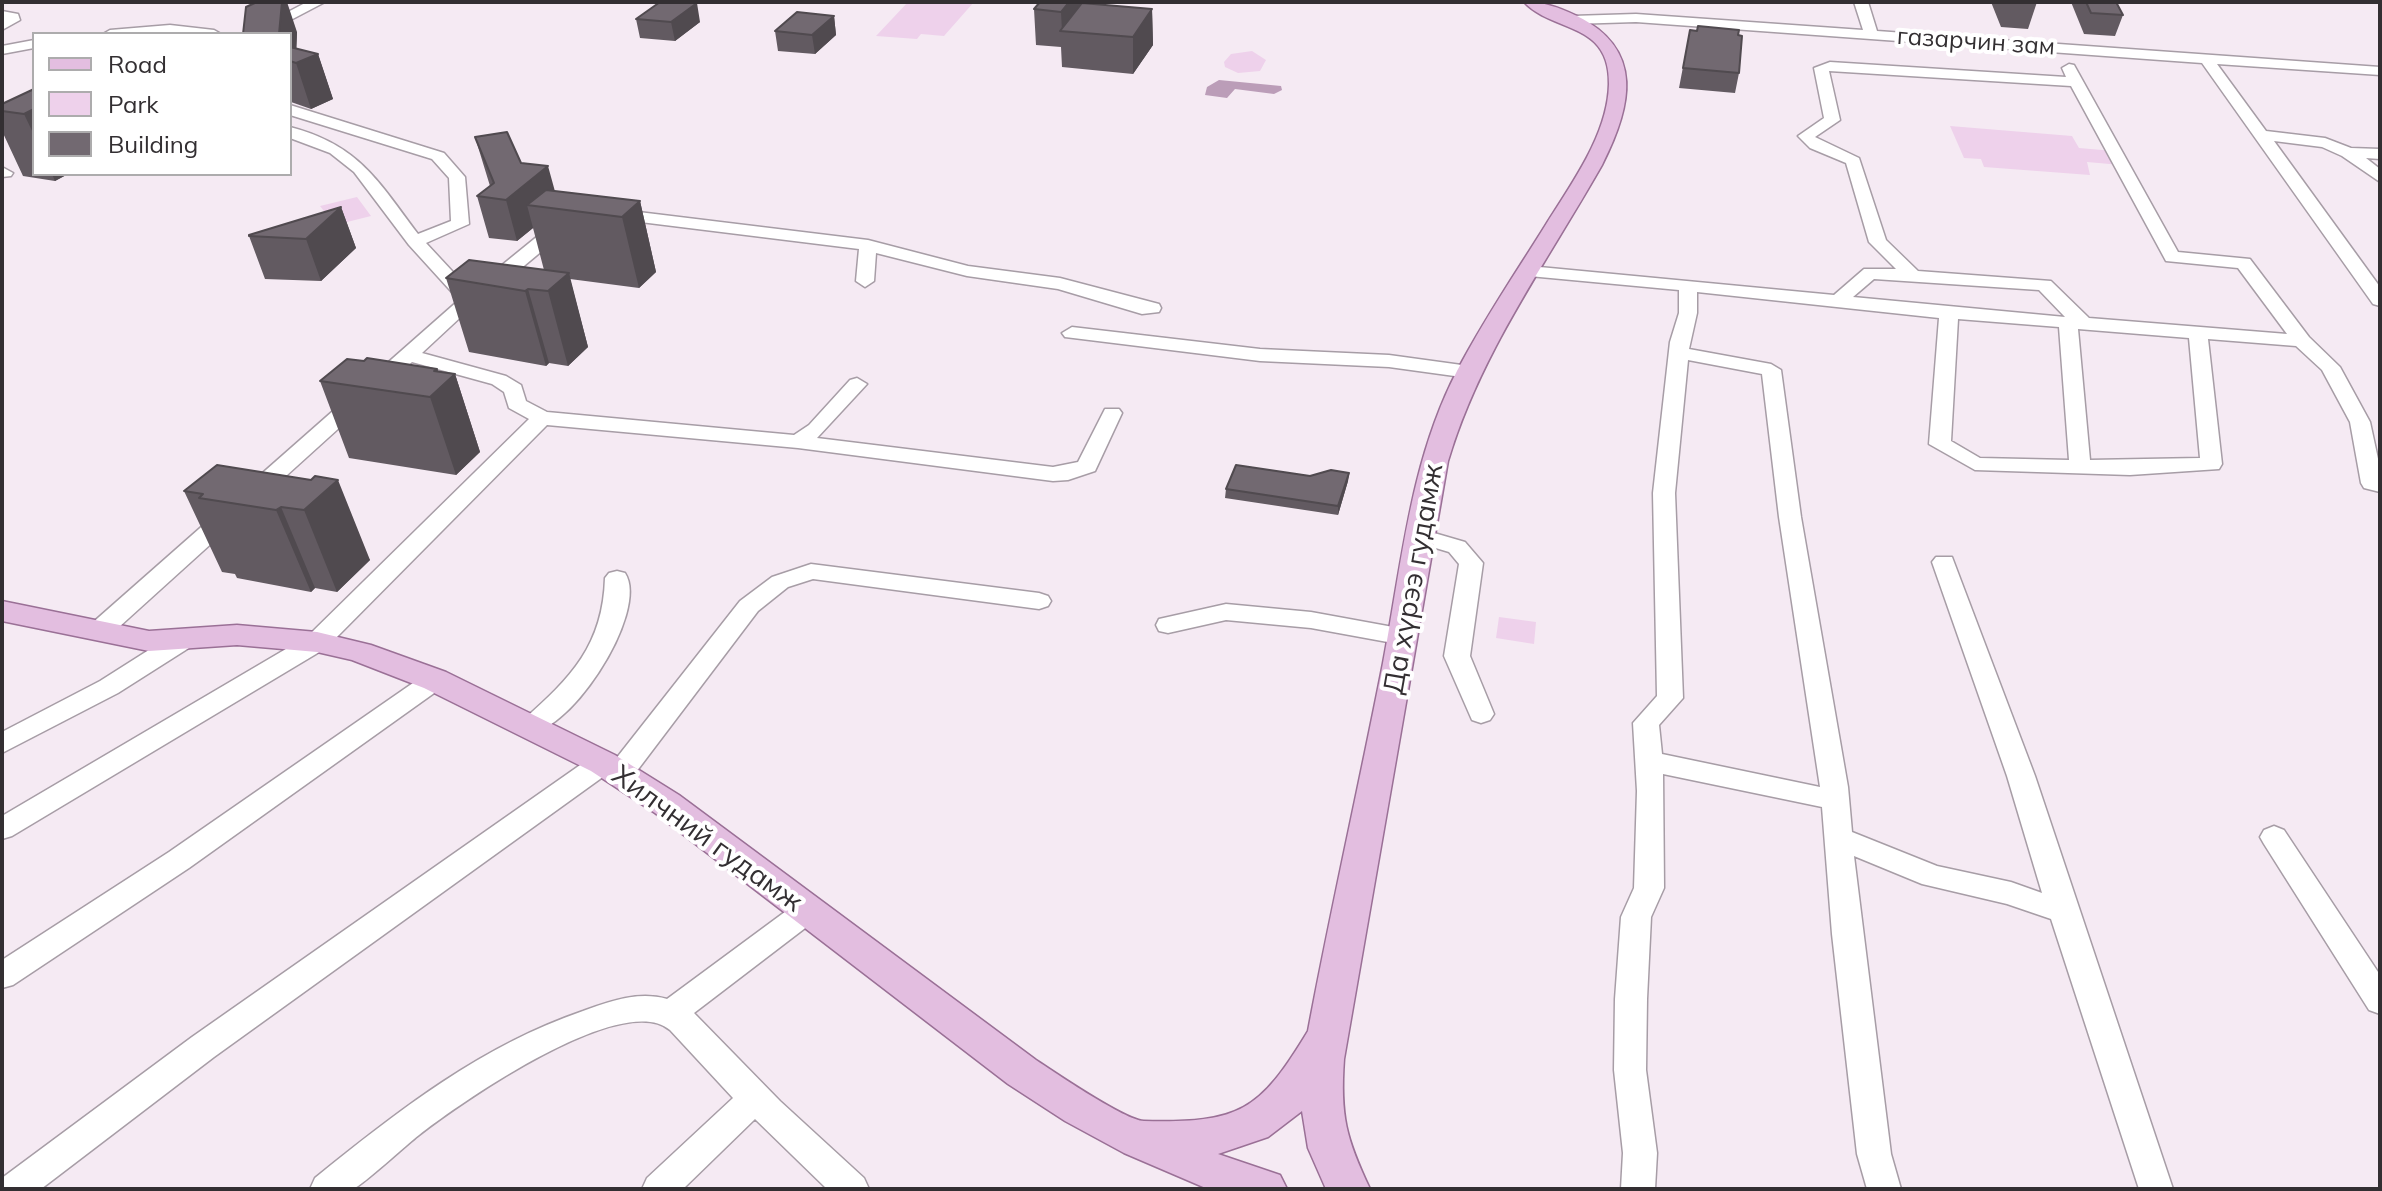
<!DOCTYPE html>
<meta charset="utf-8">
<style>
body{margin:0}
#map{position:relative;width:2382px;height:1191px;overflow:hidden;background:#f5eaf3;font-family:Mulish,sans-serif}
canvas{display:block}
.frame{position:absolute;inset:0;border:4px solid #332f32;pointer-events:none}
.legend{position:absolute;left:32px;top:32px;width:260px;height:144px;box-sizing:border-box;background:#fff;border:2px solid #adacad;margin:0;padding:10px 14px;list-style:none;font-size:24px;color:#332f32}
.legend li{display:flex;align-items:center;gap:16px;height:40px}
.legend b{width:40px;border:2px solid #adacad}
</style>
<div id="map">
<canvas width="2382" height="1191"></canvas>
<div class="frame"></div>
<ul class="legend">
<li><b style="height:10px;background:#e3bee0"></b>Road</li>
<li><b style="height:22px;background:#eed1eb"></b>Park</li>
<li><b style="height:22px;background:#726971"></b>Building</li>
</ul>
</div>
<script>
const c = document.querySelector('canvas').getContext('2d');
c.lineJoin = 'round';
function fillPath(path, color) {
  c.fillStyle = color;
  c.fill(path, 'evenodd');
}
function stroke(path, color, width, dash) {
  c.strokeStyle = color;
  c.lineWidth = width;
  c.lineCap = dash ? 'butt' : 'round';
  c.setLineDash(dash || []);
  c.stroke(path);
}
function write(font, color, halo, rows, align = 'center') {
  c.font = font + ' Mulish,sans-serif';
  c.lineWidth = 8;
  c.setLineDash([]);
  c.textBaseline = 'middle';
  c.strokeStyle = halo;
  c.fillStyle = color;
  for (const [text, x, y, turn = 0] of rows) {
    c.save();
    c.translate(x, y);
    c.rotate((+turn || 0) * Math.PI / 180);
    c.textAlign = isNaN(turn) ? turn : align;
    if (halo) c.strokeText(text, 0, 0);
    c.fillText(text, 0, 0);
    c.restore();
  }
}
fillPath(new Path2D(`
 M 908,2 L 974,2 L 944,36 L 921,34 L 917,39 L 876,36 Z
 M 1252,51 L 1266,60 L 1260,71 L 1238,73 L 1225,67 L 1224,62 L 1231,54 Z
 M 1950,126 L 2072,136 L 2079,148 L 2114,151 L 2121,165 L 2087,162 L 2090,175 L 1984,167 L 1981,159 L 1964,158 Z
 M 357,197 L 371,216 L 335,225 L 320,206 Z
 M 1499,617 L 1536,622 L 1534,644 L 1496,638 Z`), '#eed1eb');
fillPath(new Path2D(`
 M 1219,80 L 1281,86 L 1282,90 L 1274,94 L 1235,89 L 1227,98 L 1205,95 L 1207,87 Z`), '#bb9db8');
const minor = new Path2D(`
 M 307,2 L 325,2 L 264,34 L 246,34 Z
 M 1854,2 L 1868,2 L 1877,31 L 2380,67 L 2380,75 L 2217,64 L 2266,131 L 2325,138 L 2351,148 L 2380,149 L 2380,159 L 2366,158 L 2380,169 L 2380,182 L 2342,156 L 2322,147 L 2274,141 L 2380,287 L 2380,306 L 2373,304 L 2202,63 L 1636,22 L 1572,24 L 1565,20 L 1572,16 L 1636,14 L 1863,30 Z
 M 2,11 L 18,14 L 20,20 L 2,30 Z
 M 170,25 L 214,30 L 221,34 L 103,34 L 110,30 Z
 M 34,40 L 34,48 L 2,54 L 2,46 Z
 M 1830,62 L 2066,77 L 2062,68 L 2069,64 L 2074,65 L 2178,252 L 2250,259 L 2309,337 L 2340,367 L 2370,422 L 2380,468 L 2380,492 L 2364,488 L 2361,483 L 2350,422 L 2322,370 L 2296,346 L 2208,339 L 2222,464 L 2219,469 L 2130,475 L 1975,470 L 1929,444 L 1939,318 L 1697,292 L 1697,313 L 1689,349 L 1771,364 L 1781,370 L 1801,517 L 1848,787 L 1852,832 L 1937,866 L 2011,882 L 2042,893 L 2007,776 L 1932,562 L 1936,557 L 1952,557 L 2035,776 L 2173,1189 L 2139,1189 L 2051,919 L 2007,904 L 1922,884 L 1854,856 L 1891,1154 L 1901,1189 L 1867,1189 L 1857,1154 L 1832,934 L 1822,807 L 1663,774 L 1664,888 L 1651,917 L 1647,999 L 1646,1070 L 1657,1153 L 1655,1189 L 1621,1189 L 1623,1153 L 1614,1070 L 1615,999 L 1621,917 L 1634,888 L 1637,791 L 1633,723 L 1657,696 L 1653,493 L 1670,342 L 1679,313 L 1679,290 L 1529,276 L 1520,271 L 1529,266 L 1834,295 L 1864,269 L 1896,269 L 1869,242 L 1846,163 L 1810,148 L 1798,136 L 1824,118 L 1814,68 ZM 1829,71 L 2071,86 L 2166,261 L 2238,268 L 2287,334 L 2089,318 L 2051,281 L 1918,271 L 1886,240 L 1859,158 L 1815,137 L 1840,120 ZM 1874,279 L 2039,290 L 2065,317 L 1853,297 ZM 1958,319 L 2059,327 L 2069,460 L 1980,458 L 1951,441 ZM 2078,329 L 2189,338 L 2200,458 L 2090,460 ZM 1688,360 L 1762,374 L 1779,517 L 1820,787 L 1662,754 L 1659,725 L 1683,698 L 1675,493 Z
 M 290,105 L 444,153 L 465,177 L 469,224 L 426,243 L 479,300 L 422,353 L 506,376 L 521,385 L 526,401 L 547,412 L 794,435 L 809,425 L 850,380 L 857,378 L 867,384 L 817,438 L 1053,467 L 1078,462 L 1105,409 L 1119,409 L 1122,413 L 1095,471 L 1068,480 L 1053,481 L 798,448 L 547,425 L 326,648 L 12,836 L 2,839 L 2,816 L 308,636 L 529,419 L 509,408 L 504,392 L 492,384 L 412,362 L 108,637 L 90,637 L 87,631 L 90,625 L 459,300 L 409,245 L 354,172 L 330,153 L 290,138 L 290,127 C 359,145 378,181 418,234 L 451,221 L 449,178 L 432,159 L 290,115 Z
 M 2,167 L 13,173 L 11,176 L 2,177 Z
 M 614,209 L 868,240 L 968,266 L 1060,278 L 1159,304 L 1161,308 L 1159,312 L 1142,314 L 1058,289 L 967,276 L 876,253 L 874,281 L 865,287 L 856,281 L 859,249 L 608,218 L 605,214 Z
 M 561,221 L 570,226 L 567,230 L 494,291 L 480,291 L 478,287 L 480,283 L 555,222 Z
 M 1072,327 L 1260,349 L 1389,355 L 1469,366 L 1479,372 L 1469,378 L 1389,367 L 1260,361 L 1065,337 L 1062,333 Z
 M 1417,528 L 1465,542 L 1483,563 L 1470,656 L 1494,714 L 1490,720 L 1481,723 L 1472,720 L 1444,656 L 1459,564 L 1449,552 L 1409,540 L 1406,535 L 1409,530 Z
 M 811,564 L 1039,593 L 1048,596 L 1051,601 L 1048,606 L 1039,609 L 813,579 L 788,587 L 758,611 L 630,780 L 620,783 L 610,780 L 607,774 L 214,1057 L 41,1189 L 2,1189 L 2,1178 L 192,1037 L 593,756 L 603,753 L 615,760 L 740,601 L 772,577 Z
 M 617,571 L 625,573 C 651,612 564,744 523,732 L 519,726 L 523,720 C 571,678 603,645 605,578 L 609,573 Z
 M 1226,604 L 1311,612 L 1404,629 L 1413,631 L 1416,637 L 1413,643 L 1404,645 L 1311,628 L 1226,620 L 1168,633 L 1159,631 L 1156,625 L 1159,619 Z
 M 183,632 L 192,634 L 195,640 L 192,646 L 118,693 L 2,753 L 2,732 L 100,681 L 174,634 Z
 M 435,671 L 444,674 L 448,680 L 444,686 L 189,868 L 13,985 L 2,988 L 2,960 L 169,852 L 426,674 Z
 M 2274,826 L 2284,830 L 2380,975 L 2380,1014 L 2369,1010 L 2264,844 L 2260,837 L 2264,830 Z
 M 807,899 L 817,903 L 822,911 L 817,919 L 694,1013 L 780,1101 L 864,1178 L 869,1189 L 827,1189 L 755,1119 L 683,1189 L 642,1189 L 647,1178 L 733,1098 L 670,1030 C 622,990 460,1103 419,1135 C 407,1144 363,1185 353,1189 C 342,1191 322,1189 310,1189 L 315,1178 C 399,1110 481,1046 583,1011 C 610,1001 639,991 667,999 L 797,903 Z`);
const major = new Path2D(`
 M 1524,2 C 1544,2 1558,7 1577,16 C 1646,50 1631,108 1602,165 C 1547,262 1480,353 1448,461 L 1344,1059 C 1340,1116 1346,1138 1370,1189 L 1326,1189 L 1308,1148 L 1302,1111 L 1268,1137 L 1218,1154 L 1280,1175 L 1287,1189 L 1208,1189 L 1124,1153 L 1065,1121 L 1008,1084 L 655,813 L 591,771 L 424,688 L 352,660 L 317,652 L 237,645 L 149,651 L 2,621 L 2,601 L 149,631 L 237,625 L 317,632 L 371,645 L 446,672 L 615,755 L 679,795 L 1036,1060 C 1054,1072 1126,1121 1144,1121 C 1240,1123 1259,1112 1308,1031 C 1331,908 1359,786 1383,663 C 1402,563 1410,462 1457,371 C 1483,321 1515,274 1545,226 C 1571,184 1608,135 1609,84 C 1610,21 1553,33 1524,2 Z`);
stroke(minor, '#a79da6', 3);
stroke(major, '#9a7096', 3);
fillPath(minor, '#fff');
fillPath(major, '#e3bee0');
fillPath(new Path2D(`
 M 1991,2 L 2037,2 L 2028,29 L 2001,27 Z
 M 2071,2 L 2116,2 L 2123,15 L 2115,36 L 2084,34 Z
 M 1096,5 L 1152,9 L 1153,45 L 1133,74 L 1062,67 L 1061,47 L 1036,45 L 1034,9 Z
 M 834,16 L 836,35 L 815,54 L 778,51 L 775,31 Z
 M 636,19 L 700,22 L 675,41 L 640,38 Z
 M 1690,30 L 1738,35 L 1739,73 L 1735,93 L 1679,88 Z
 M 297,32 L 296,49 L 318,54 L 333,99 L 311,109 L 291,102 L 290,103 L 290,34 Z
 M 34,89 L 34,174 L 68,174 L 55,181 L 23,176 L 2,131 L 2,104 Z
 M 475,137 L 521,163 L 554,191 L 640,201 L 656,272 L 639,288 L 570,279 L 588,347 L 568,366 L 549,363 L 546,366 L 469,352 L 446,278 L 544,270 L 533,228 L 517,241 L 489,238 L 477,196 L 490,186 Z
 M 341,207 L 356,248 L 321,281 L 265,279 L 249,236 Z
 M 364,361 L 437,369 L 439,372 L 455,374 L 480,452 L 456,475 L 349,458 L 320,381 Z
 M 1349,473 L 1348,481 L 1338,515 L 1225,498 L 1226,489 L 1310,476 Z
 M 311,480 L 370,560 L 337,592 L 315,588 L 311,592 L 237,578 L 235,574 L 222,572 L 184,491 Z`), '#625a61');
fillPath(new Path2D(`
 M 282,2 L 287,2 L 297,32 L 296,63 L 318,54 L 333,99 L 311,109 L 296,63 L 290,61 L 290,34 L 279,34 Z
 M 1069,2 L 1098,2 L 1075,32 L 1062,31 L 1061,12 Z
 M 697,3 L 700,22 L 675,41 L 671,22 Z
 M 1152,9 L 1153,45 L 1133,74 L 1133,37 Z
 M 834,16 L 836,35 L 815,54 L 812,35 Z
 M 34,109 L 34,135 L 24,114 Z
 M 548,166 L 559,206 L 527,205 L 533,228 L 517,241 L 506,200 Z
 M 52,174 L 68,174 L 55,181 Z
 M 640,201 L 656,272 L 639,288 L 622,217 Z
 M 341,207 L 356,248 L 321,281 L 306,239 Z
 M 569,273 L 588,347 L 568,366 L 548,291 Z
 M 528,289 L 549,363 L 546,366 L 525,291 Z
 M 437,369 L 443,385 L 455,374 L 480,452 L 456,475 L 430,397 L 434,371 Z
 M 1349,473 L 1348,481 L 1338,515 L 1338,506 Z
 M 338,480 L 370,560 L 337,592 L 304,510 Z
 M 281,507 L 315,588 L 311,592 L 276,510 Z`), '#504a4f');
const building = new Path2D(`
 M 257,2 L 282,2 L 279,34 L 243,34 L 246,7 Z
 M 660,2 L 685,2 L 697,3 L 671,22 L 636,19 Z
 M 1040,2 L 1069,2 L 1061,12 L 1034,9 Z
 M 2086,2 L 2116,2 L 2123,15 L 2091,13 Z
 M 1082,3 L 1152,9 L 1133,37 L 1060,31 Z
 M 797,12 L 834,16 L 812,35 L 775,31 Z
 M 1698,26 L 1739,30 L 1738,35 L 1742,36 L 1739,73 L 1683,68 L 1690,30 L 1697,31 Z
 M 290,47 L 318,54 L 296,63 L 290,61 Z
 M 34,89 L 34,109 L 24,114 L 2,111 L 2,104 Z
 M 507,132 L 521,163 L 548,166 L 506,200 L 477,196 L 494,183 L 475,137 Z
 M 546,190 L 640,201 L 622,217 L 527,205 Z
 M 341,207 L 306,239 L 249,236 L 249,235 Z
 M 469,260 L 569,273 L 548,291 L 528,289 L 525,291 L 446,278 Z
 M 367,358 L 437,369 L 434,371 L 455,374 L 430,397 L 320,381 L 347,359 L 364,361 Z
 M 217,465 L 311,480 L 315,476 L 338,480 L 304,510 L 281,507 L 276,510 L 199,498 L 203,494 L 184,491 Z
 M 1236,465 L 1310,476 L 1331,470 L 1349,473 L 1338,506 L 1226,489 Z`);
fillPath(building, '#726971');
stroke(building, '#504a4f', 2);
write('24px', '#332f32', '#fff', [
 ["газарчин зам",1976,42,4]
]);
write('28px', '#332f32', '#fff', [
 ["Да хүрээ гудамж",1414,579,-80],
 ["Хилчний гудамж",707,839,36]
]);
</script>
